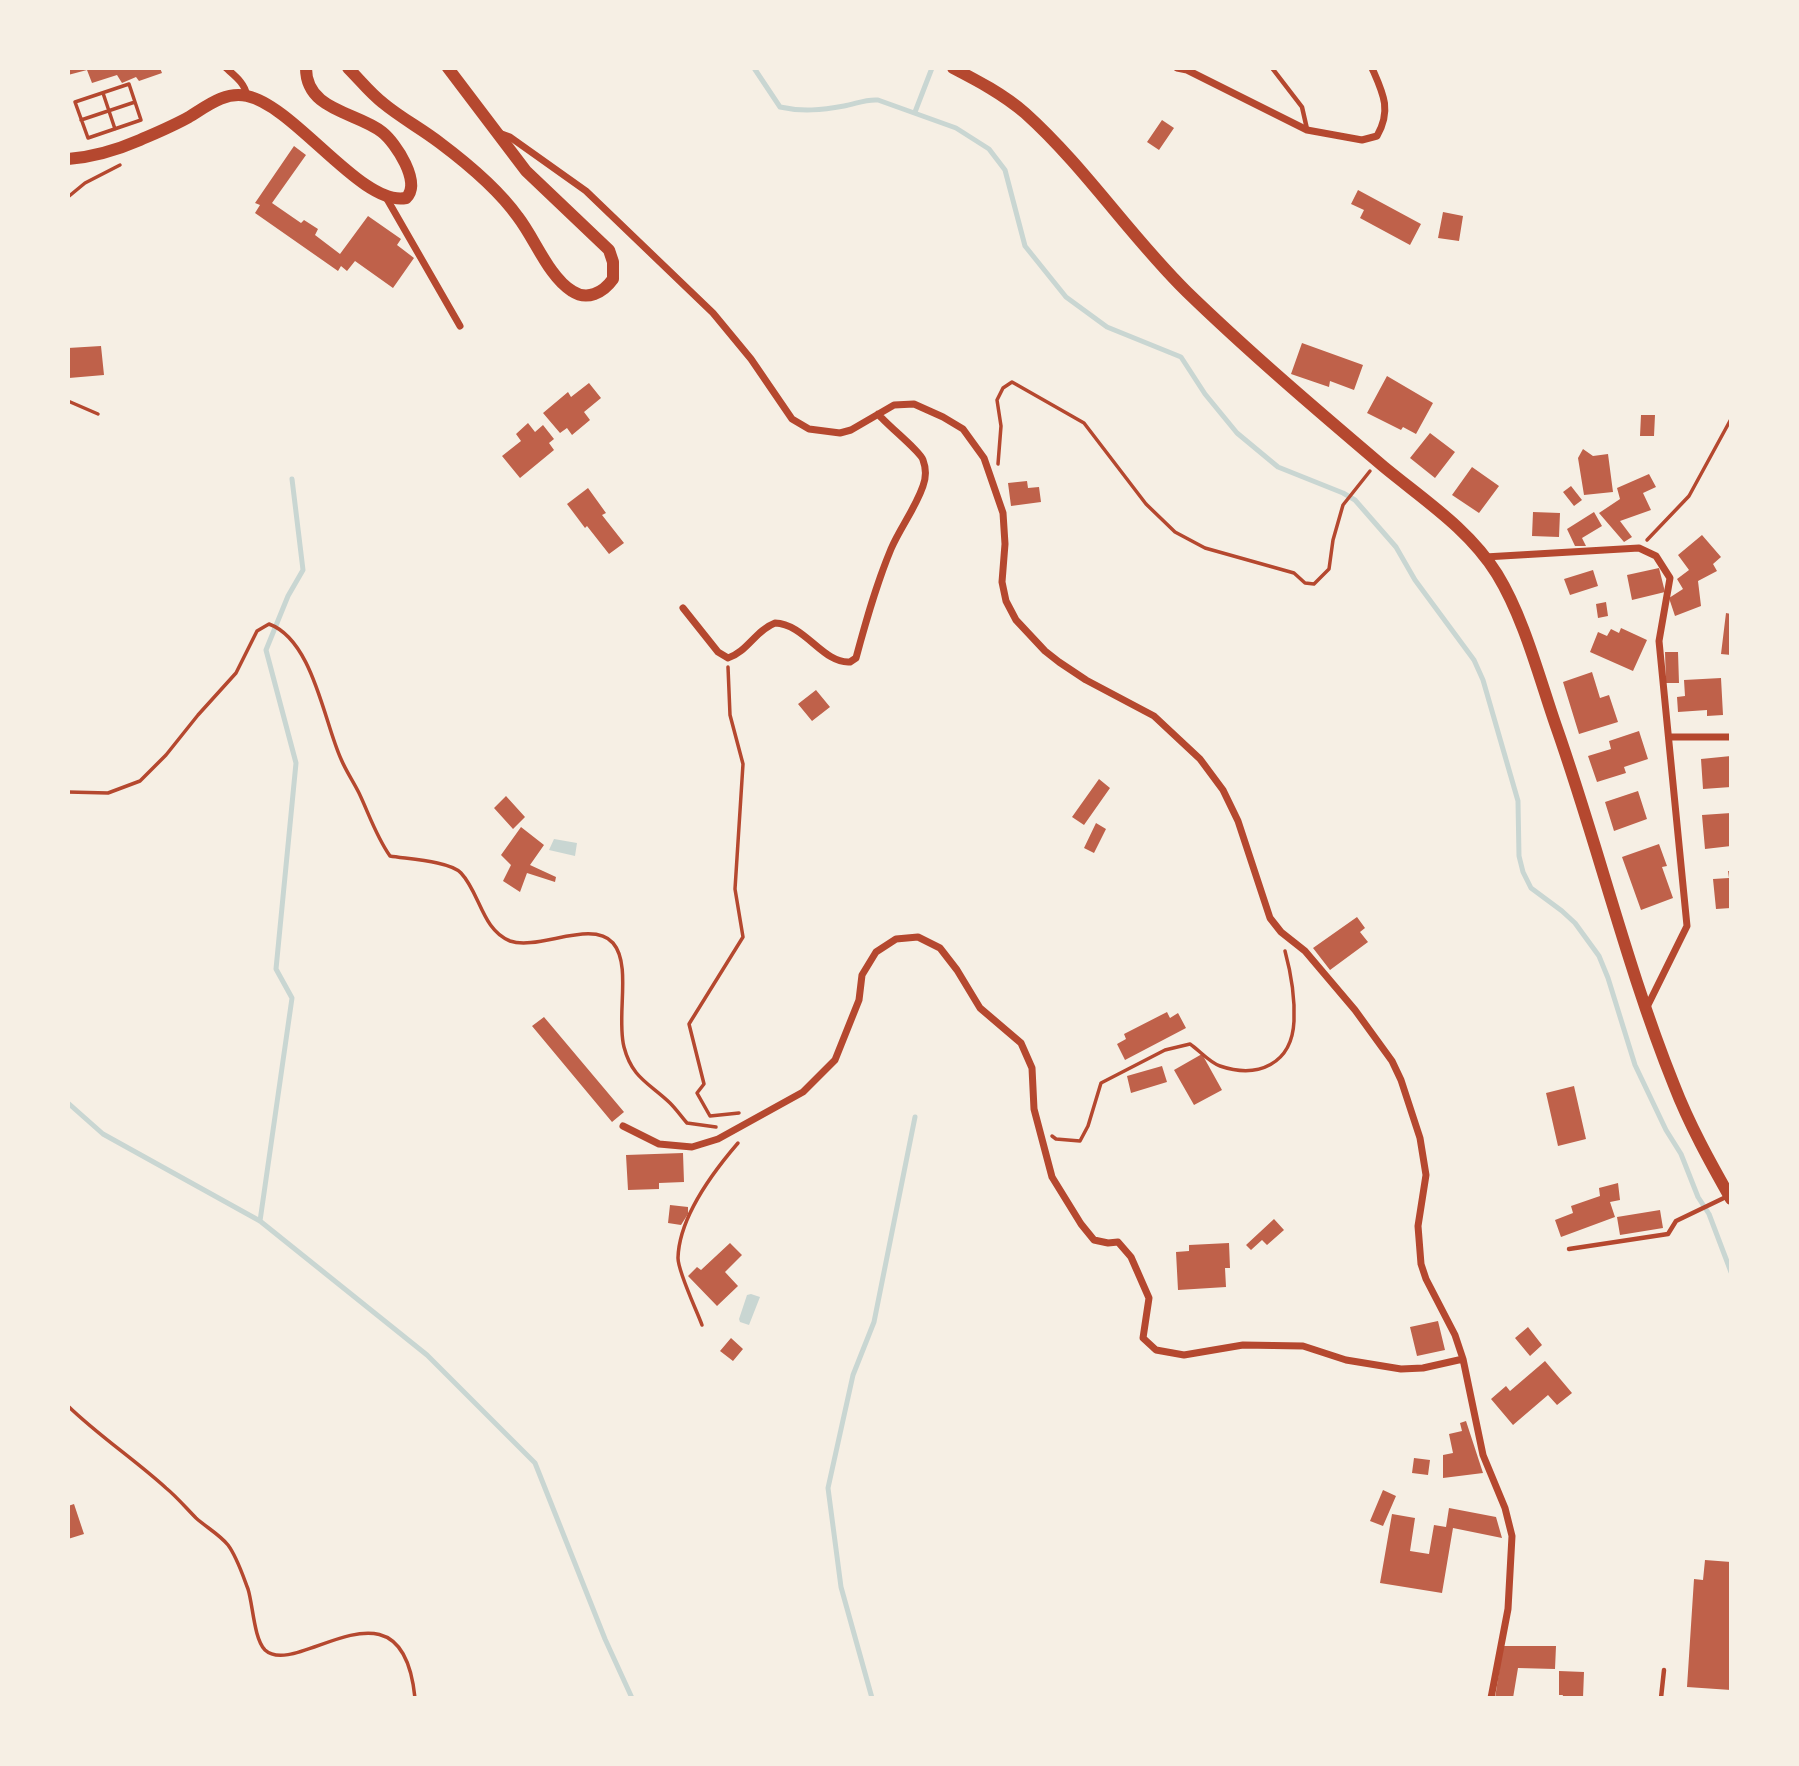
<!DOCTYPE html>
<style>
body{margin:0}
#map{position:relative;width:1799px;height:1766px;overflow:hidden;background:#f6efe4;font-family:"Crimson Pro",serif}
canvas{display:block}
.frame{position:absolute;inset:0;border:70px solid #f6efe4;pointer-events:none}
</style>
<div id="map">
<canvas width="1799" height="1766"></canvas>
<div class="frame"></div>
</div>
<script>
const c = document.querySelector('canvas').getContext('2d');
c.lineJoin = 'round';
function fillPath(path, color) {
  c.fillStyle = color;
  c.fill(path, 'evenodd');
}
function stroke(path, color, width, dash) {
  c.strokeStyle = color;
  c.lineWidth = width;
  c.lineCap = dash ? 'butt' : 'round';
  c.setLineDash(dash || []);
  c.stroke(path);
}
fillPath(new Path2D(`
 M 554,839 L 577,843 L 575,856 L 549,850 Z
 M 751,1294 L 760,1297 L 749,1325 L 740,1322 L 739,1319 L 747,1295 Z`), '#c9d6d2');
stroke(new Path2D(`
 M 754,68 L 780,107 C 802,112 822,110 844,106 C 856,104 865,99 878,100 L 956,128 L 989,149 L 1005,170 L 1025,246 L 1066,297 L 1107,327 L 1181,357 L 1205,394 L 1237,433 L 1278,467 L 1343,493 L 1355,500 L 1396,547 L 1415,580 L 1474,660 L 1483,680 L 1518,801 L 1519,856 L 1523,872 L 1531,888 L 1562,911 L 1575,923 L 1599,956 L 1608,978 L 1635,1065 L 1666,1130 L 1681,1154 L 1698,1197 L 1709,1214 L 1731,1272
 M 915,112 L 932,68
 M 68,1103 L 103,1134 L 260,1221 L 427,1355 L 535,1463 L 605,1639 L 632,1698
 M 260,1221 L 292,998 L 276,969 L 296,763 L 266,650 L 288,596 L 303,570 L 292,479
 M 872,1698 L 841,1587 L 828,1488 L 853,1375 L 874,1322 L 915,1117`), '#c9d6d2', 5);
fillPath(new Path2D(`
 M 68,68 L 160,68 L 162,73 L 139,81 L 136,77 L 122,83 L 117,75 L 92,83 L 87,70 L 68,75 Z
 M 1162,120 L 1174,128 L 1159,150 L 1147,142 Z
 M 294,146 L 306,155 L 272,203 L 301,223 L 304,220 L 318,229 L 315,235 L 340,254 L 368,216 L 401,239 L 397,245 L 414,258 L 393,288 L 355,261 L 347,271 L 341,266 L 338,271 L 255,213 L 260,205 L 255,203 Z
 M 1358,190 L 1421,224 L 1410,245 L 1360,218 L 1364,210 L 1351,204 Z
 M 1443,212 L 1463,216 L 1459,241 L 1438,238 Z
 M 1302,343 L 1363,365 L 1354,390 L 1330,381 L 1329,387 L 1291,374 Z
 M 101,346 L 104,375 L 69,378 L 68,348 Z
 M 1387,376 L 1433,403 L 1416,434 L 1403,427 L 1401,430 L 1367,413 Z
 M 589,383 L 601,398 L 584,412 L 590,420 L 572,435 L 567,428 L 560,433 L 543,413 L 568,392 L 571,397 Z
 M 1641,415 L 1655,415 L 1654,436 L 1640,436 Z
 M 528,423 L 535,432 L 543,425 L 554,439 L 549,443 L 554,450 L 520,478 L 502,456 L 521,441 L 516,434 Z
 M 1430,433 L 1455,452 L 1435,478 L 1410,458 Z
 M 1583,449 L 1593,456 L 1608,454 L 1613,492 L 1584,495 L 1578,458 Z
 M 1472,467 L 1499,486 L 1479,513 L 1452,495 Z
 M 1649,474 L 1656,487 L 1643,493 L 1651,510 L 1620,521 L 1632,537 L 1624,542 L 1599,513 L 1620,499 L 1617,488 Z
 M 1027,481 L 1028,488 L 1039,487 L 1041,502 L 1011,506 L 1008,483 Z
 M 1571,486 L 1582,500 L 1574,506 L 1563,492 Z
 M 588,488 L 606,513 L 602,515 L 624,543 L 609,554 L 587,526 L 585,528 L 567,504 Z
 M 1533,512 L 1560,513 L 1559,537 L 1532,536 Z
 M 1594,512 L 1602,526 L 1582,538 L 1586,546 L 1575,546 L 1567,529 Z
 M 1702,535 L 1721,557 L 1713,564 L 1717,571 L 1698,581 L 1701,606 L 1675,616 L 1669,598 L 1683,589 L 1677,579 L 1689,570 L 1678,555 Z
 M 1659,568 L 1665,592 L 1632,600 L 1627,575 Z
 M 1593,570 L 1598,586 L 1570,595 L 1564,579 Z
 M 1606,602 L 1608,616 L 1598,618 L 1596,604 Z
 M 1726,613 L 1731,614 L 1731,655 L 1721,654 Z
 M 1621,628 L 1647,640 L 1633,671 L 1590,652 L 1598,632 L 1607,636 L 1611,629 L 1619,633 Z
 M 1665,652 L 1678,652 L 1679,683 L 1666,683 Z
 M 1592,672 L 1600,698 L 1609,695 L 1618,722 L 1579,734 L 1563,682 Z
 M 1721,678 L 1723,715 L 1707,716 L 1707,710 L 1678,712 L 1677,697 L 1685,696 L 1684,680 Z
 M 816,690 L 830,707 L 812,721 L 798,704 Z
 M 1639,731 L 1648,759 L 1624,767 L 1626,773 L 1597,782 L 1588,756 L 1611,749 L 1609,741 Z
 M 1731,756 L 1731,787 L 1703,789 L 1701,759 Z
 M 1099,779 L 1110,788 L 1084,825 L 1072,817 Z
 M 1638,791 L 1647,819 L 1614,831 L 1605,802 Z
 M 506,796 L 525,817 L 513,829 L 494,808 Z
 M 1731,813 L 1731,846 L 1705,849 L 1702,815 Z
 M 1096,823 L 1106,829 L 1094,853 L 1084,848 Z
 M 521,827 L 544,845 L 530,865 L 556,877 L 555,882 L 527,873 L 520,892 L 503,881 L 511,865 L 501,855 Z
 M 1659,844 L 1667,866 L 1662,867 L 1673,898 L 1641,910 L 1622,857 Z
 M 1728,871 L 1731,871 L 1731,908 L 1716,909 L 1713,879 L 1729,878 Z
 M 1357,917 L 1365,928 L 1360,932 L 1368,942 L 1330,970 L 1313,948 Z
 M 1167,1012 L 1170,1018 L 1178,1013 L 1186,1028 L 1125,1060 L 1117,1044 L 1126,1039 L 1124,1034 Z
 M 544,1017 L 624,1112 L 612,1122 L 532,1026 Z
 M 1202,1054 L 1222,1090 L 1194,1105 L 1174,1070 Z
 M 1162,1066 L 1167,1082 L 1131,1093 L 1127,1076 Z
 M 1574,1086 L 1586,1139 L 1558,1146 L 1546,1093 Z
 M 683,1153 L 684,1182 L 659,1183 L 659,1189 L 628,1190 L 626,1155 Z
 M 1618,1183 L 1620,1200 L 1610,1202 L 1615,1217 L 1561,1237 L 1555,1220 L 1573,1213 L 1571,1206 L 1600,1196 L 1599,1188 Z
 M 670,1205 L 688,1207 L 688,1214 L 681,1225 L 668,1223 Z
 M 1660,1210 L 1663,1228 L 1620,1235 L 1617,1217 Z
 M 1274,1219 L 1284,1230 L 1267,1245 L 1262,1240 L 1251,1250 L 1246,1245 Z
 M 730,1243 L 742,1255 L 725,1272 L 738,1286 L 717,1306 L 688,1276 L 697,1267 L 701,1270 Z
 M 1229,1243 L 1230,1268 L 1225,1268 L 1226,1287 L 1178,1290 L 1176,1252 L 1189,1251 L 1189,1245 Z
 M 1438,1321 L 1445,1350 L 1417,1356 L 1410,1327 Z
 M 1528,1327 L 1542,1345 L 1530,1356 L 1515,1338 Z
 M 731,1338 L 743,1349 L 733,1361 L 720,1351 Z
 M 1545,1361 L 1572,1393 L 1557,1405 L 1548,1395 L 1513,1425 L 1491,1399 L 1506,1386 L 1510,1391 Z
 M 1466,1421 L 1483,1473 L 1443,1478 L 1443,1455 L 1453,1453 L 1449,1434 L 1462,1431 L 1460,1423 Z
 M 1414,1458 L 1430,1460 L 1428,1475 L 1412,1473 Z
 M 1383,1490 L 1396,1496 L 1383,1526 L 1370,1521 Z
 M 74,1504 L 84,1534 L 68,1539 L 68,1506 Z
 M 1449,1508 L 1496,1517 L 1502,1538 L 1453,1528 L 1442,1593 L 1380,1583 L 1392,1514 L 1415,1518 L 1410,1551 L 1429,1554 L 1434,1525 L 1446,1527 Z
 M 1705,1560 L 1731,1562 L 1731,1690 L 1687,1687 L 1694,1579 L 1703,1580 Z
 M 1503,1646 L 1556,1646 L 1555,1669 L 1518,1668 L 1513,1698 L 1495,1698 Z
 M 1559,1671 L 1584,1672 L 1583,1698 L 1562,1698 L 1563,1695 L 1559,1695 Z`), '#bf614a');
stroke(new Path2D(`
 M 129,84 L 141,120 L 88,138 L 75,102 Z
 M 103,93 L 115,129
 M 81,120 L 135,102
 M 68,197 L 85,183 L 120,165
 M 68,401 L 98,414
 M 998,464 L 1001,426 L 997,400 L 1003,388 L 1012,382 L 1084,423 L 1146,504 L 1175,532 L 1205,548 L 1294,573 L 1305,583 L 1314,584 L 1329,569 L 1333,540 L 1343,505 L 1370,471
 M 1647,540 L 1689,496 L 1731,419
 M 728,667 L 730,715 L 743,764 L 735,889 L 743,937 L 689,1024 L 704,1084 L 697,1093 L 710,1116 L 739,1113
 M 68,792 L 108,793 L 140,781 L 166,755 L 198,715 L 236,673 L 257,631 L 269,624 C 313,640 324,722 341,759 C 346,771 353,781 359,793 C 369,814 376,836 390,856 C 407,859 450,861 461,873 C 480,893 482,930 510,941 C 538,951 592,919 613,943 C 632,965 616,1017 624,1047 C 632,1078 649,1083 670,1103 C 676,1109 681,1116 687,1123 L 716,1127
 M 1052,1136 L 1056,1139 L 1080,1141 L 1088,1126 L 1101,1083 L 1165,1050 L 1190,1044 C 1199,1050 1210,1063 1220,1066 C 1258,1079 1292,1064 1294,1021 C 1295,998 1291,973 1285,951
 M 702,1325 C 697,1311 678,1272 678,1258 C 679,1218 713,1172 738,1143
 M 68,1406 C 99,1436 134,1459 166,1488 C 177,1497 186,1508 196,1518 C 206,1527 220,1535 228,1545 C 237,1557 243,1576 248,1589 C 253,1605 254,1639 265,1650 C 297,1680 402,1567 415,1698`), '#b5482f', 3.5);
stroke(new Path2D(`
 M 1272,68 L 1302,107 L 1307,129
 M 1569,1249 L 1668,1234 L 1676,1221 L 1728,1196
 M 1661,1698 L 1664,1670`), '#b5482f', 4.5);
stroke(new Path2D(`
 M 226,68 C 235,76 245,83 247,96
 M 1177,68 L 1187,70 L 1307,130 L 1362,140 L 1377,136 C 1392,110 1383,93 1372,68
 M 499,133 L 510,137 L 586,191 L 713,313 L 751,359 L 792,419 L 809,429 L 840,433 L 851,430 L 894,405 L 914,404 L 943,417 L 963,429 L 984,458 L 1003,513 L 1005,544 L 1002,582 L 1006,601 L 1016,620 L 1045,651 L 1059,662 L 1086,680 L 1154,716 L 1200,759 L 1223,790 L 1238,821 L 1270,918 L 1281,932 L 1305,951 L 1355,1010 L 1392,1061 L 1401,1080 L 1420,1138 L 1426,1175 L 1418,1226 L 1421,1264 L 1426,1279 L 1455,1335 L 1463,1359 L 1483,1455 L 1505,1508 L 1512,1536 L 1508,1609 L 1491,1698
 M 387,199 L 460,326
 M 1485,557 L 1639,548 L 1656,556 L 1670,578 L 1659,641 L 1687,926 L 1647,1007
 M 683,608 L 718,652 L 728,658 C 747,652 756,630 775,623 C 805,624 823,664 850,662 L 856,658 C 866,621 876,585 891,549 C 900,528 915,509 923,486 C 926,478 926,468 923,460 C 921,452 887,425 878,414
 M 1669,737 L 1731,737
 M 623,1126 L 659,1144 L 692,1147 L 718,1139 L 803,1092 L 835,1060 L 859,1000 L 862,975 L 876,952 L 896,939 L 918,937 L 940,948 L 957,970 L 980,1008 L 1021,1043 L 1032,1068 L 1034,1109 L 1052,1177 L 1081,1224 L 1094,1240 L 1108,1243 L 1118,1242 L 1131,1257 L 1149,1298 L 1143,1338 L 1156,1350 L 1184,1355 L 1243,1345 L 1303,1346 L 1346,1360 L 1401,1369 L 1423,1368 L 1463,1359`), '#b5482f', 7);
stroke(new Path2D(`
 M 348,68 C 360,80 370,93 383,103 C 401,118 422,129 440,143 C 468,164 498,189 518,217 C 535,239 549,277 572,291 C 587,301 603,293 613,279 L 613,262 L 609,250 L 526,171 L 448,68
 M 953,68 C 978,81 1003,94 1025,113 C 1085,167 1130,236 1187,292 C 1250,353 1317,410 1384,467 C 1424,500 1469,529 1497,574 C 1524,618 1539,677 1556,726 C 1598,845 1627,968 1674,1085 C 1689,1124 1710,1162 1731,1199
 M 68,159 C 94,157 117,150 140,140 C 156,133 173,126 189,117 C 207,106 225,91 247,96 C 295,106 362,207 406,198 C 422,183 396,143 382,132 C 357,112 306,111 306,68`), '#b5482f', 12);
</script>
